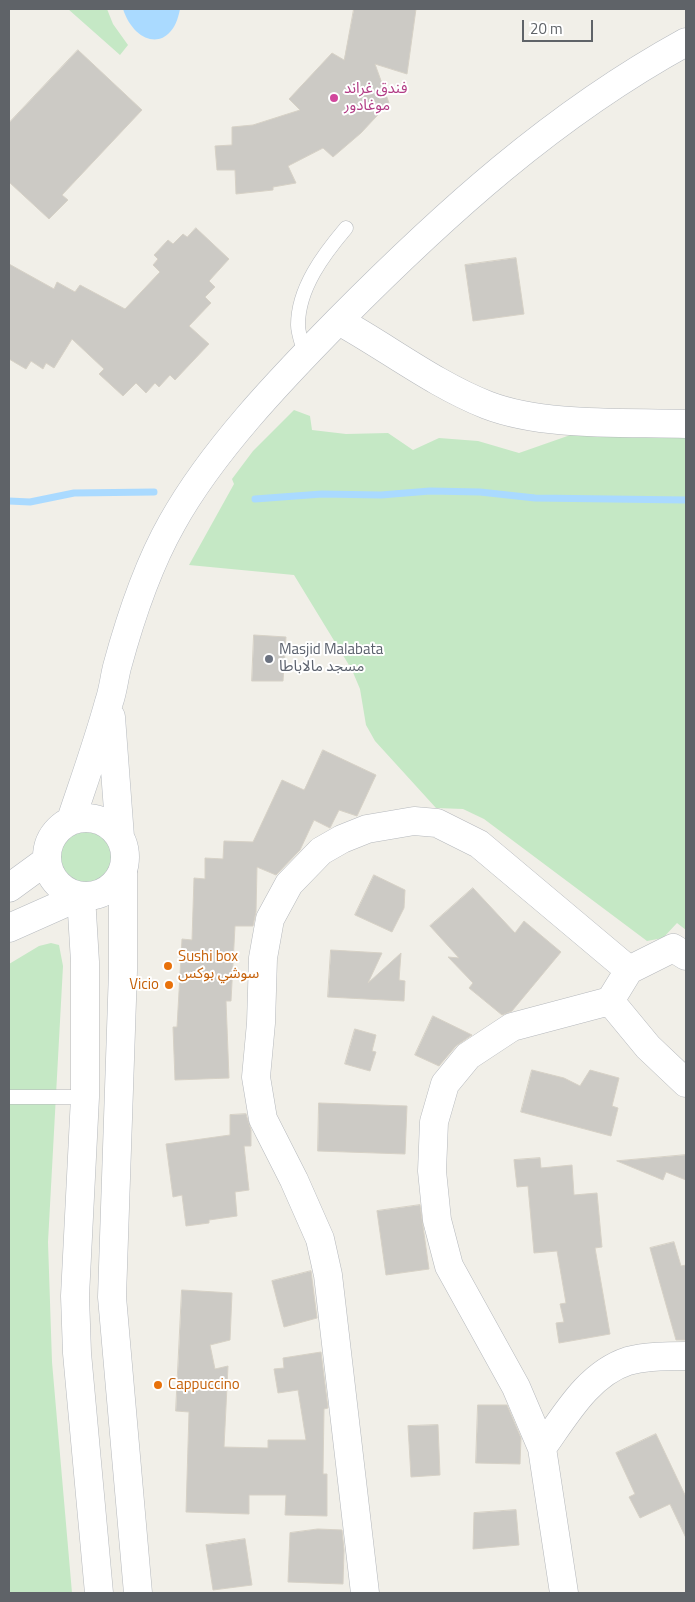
<!DOCTYPE html>
<meta charset="utf-8">
<style>
body{margin:0}
#map{position:relative;width:695px;height:1602px;overflow:hidden;background:#f1efe8;font-family:"Titillium Web",sans-serif}
canvas{display:block}
.frame{position:absolute;inset:0;border:10px solid #5f6368;pointer-events:none}
.scale{position:absolute;left:522px;top:20px;width:71px;height:22px;box-sizing:border-box;border:2px solid #5f6368;border-top:0;padding-left:6px;font-size:15px;line-height:18px;white-space:nowrap;color:#5f6368;-webkit-text-stroke:4px #fff;paint-order:stroke}
</style>
<div id="map">
<canvas width="695" height="1602"></canvas>
<div class="frame"></div>
<div class="scale">20 m</div>
</div>
<script>
const c = document.querySelector('canvas').getContext('2d');
c.lineJoin = 'round';
function fillPath(path, color) {
  c.fillStyle = color;
  c.fill(path, 'evenodd');
}
function stroke(path, color, width, dash) {
  c.strokeStyle = color;
  c.lineWidth = width;
  c.lineCap = dash ? 'butt' : 'round';
  c.setLineDash(dash || []);
  c.stroke(path);
}
function write(font, color, halo, rows, align = 'center') {
  c.font = font + ' "Titillium Web","Noto Sans Arabic",sans-serif';
  c.lineWidth = 4;
  c.setLineDash([]);
  c.textBaseline = 'middle';
  c.strokeStyle = halo;
  c.fillStyle = color;
  for (const [text, x, y, turn = 0] of rows) {
    c.save();
    c.translate(x, y);
    c.rotate((+turn || 0) * Math.PI / 180);
    c.textAlign = isNaN(turn) ? turn : align;
    if (halo) c.strokeText(text, 0, 0);
    c.fillText(text, 0, 0);
    c.restore();
  }
}
fillPath(new Path2D(`
 M 68,9 L 107,9 L 113,24 L 128,45 L 120,55 Z
 M 294,410 L 310,416 L 312,430 L 346,434 L 388,433 L 413,450 L 439,438 L 478,441 L 519,453 L 579,432 L 686,435 L 686,930 L 677,923 L 663,938 L 647,941 L 484,819 L 463,809 L 436,808 L 375,741 L 366,725 L 360,689 L 352,670 L 294,575 L 189,565 L 234,484 L 232,479 L 253,451 Z
 M60 858a26 26 0 1 1 52 0a26 26 0 1 1-52 0Z
 M 51,943 L 59,945 L 63,966 L 48,1242 L 52,1362 L 72,1593 L 9,1593 L 9,964 L 39,946 Z`), '#c5e8c5');
fillPath(new Path2D(`
 M 123,9 L 180,9 C 172,53 135,46 123,9 Z`), '#aadaff');
stroke(new Path2D(`
 M 255,499 L 322,494 L 381,495 L 430,491 L 480,492 L 535,498 L 686,500
 M 9,501 L 30,502 L 74,493 L 154,492`), '#aadaff', 7);
const building = new Path2D(`
 M 354,9 L 416,9 L 407,74 L 375,64 L 389,103 L 361,133 L 333,157 L 323,148 L 288,166 L 296,183 L 273,187 L 273,190 L 236,194 L 235,170 L 217,170 L 215,146 L 232,145 L 232,127 L 253,125 L 300,110 L 289,99 L 332,53 L 344,60 Z
 M 78,50 L 142,110 L 62,195 L 68,200 L 49,219 L 9,182 L 9,123 Z
 M 196,228 L 229,259 L 209,281 L 215,287 L 205,297 L 211,303 L 189,326 L 209,344 L 175,380 L 170,375 L 159,387 L 155,383 L 146,393 L 136,383 L 123,396 L 99,374 L 104,369 L 72,339 L 54,368 L 46,363 L 43,369 L 31,361 L 26,369 L 9,359 L 9,264 L 54,289 L 57,282 L 75,292 L 80,285 L 125,309 L 160,272 L 153,265 L 158,259 L 154,255 L 168,240 L 173,244 L 183,234 L 187,237 Z
 M 516,258 L 524,314 L 473,321 L 465,265 Z
 M 254,635 L 286,637 L 283,681 L 252,681 Z
 M 323,750 L 376,775 L 357,816 L 339,810 L 330,828 L 314,820 L 300,850 L 276,875 L 257,867 L 256,912 L 253,926 L 235,926 L 231,1001 L 226,1001 L 229,1078 L 175,1080 L 173,1027 L 177,1027 L 182,939 L 192,940 L 194,878 L 205,879 L 205,858 L 223,859 L 224,841 L 253,842 L 282,780 L 304,790 Z
 M 374,875 L 405,890 L 404,908 L 392,932 L 355,915 Z
 M 473,888 L 515,933 L 524,921 L 561,952 L 512,1011 L 502,1015 L 469,988 L 473,983 L 448,957 L 459,958 L 430,926 Z
 M 331,950 L 382,953 L 368,983 L 401,953 L 399,980 L 405,981 L 404,1001 L 328,997 Z
 M 433,1016 L 472,1035 L 456,1046 L 439,1066 L 415,1055 Z
 M 355,1029 L 376,1035 L 372,1051 L 376,1052 L 370,1071 L 345,1064 Z
 M 532,1070 L 564,1078 L 580,1086 L 590,1070 L 619,1078 L 612,1106 L 618,1108 L 611,1136 L 521,1112 Z
 M 319,1103 L 407,1106 L 405,1154 L 318,1151 Z
 M 246,1114 L 251,1130 L 251,1146 L 244,1146 L 249,1190 L 235,1192 L 237,1216 L 209,1220 L 209,1223 L 186,1226 L 182,1195 L 173,1197 L 166,1144 L 230,1135 L 230,1115 Z
 M 686,1155 L 686,1180 L 666,1172 L 663,1180 L 617,1161 Z
 M 540,1158 L 541,1168 L 572,1165 L 574,1195 L 597,1193 L 602,1247 L 595,1248 L 610,1334 L 559,1343 L 556,1323 L 564,1322 L 560,1304 L 566,1303 L 557,1251 L 534,1253 L 528,1186 L 517,1187 L 514,1160 Z
 M 420,1205 L 429,1269 L 386,1275 L 377,1211 Z
 M 674,1242 L 681,1266 L 686,1265 L 686,1340 L 676,1340 L 650,1248 Z
 M 311,1271 L 317,1318 L 284,1327 L 272,1281 Z
 M 182,1290 L 232,1293 L 230,1340 L 210,1345 L 215,1369 L 228,1366 L 224,1447 L 268,1448 L 268,1440 L 306,1440 L 298,1390 L 278,1393 L 274,1369 L 284,1368 L 283,1358 L 321,1352 L 328,1408 L 324,1409 L 323,1474 L 327,1474 L 327,1516 L 285,1515 L 286,1495 L 249,1495 L 249,1514 L 186,1512 L 189,1412 L 176,1411 Z
 M 478,1405 L 507,1405 L 521,1438 L 520,1464 L 476,1463 Z
 M 438,1425 L 440,1475 L 411,1477 L 408,1426 Z
 M 656,1434 L 686,1497 L 686,1538 L 670,1504 L 640,1518 L 629,1497 L 635,1494 L 616,1453 Z
 M 516,1510 L 519,1545 L 473,1549 L 474,1513 Z
 M 318,1529 L 342,1530 L 344,1550 L 343,1584 L 288,1582 L 290,1533 Z
 M 245,1539 L 252,1585 L 213,1590 L 206,1545 Z`);
fillPath(building, '#cccac5');
stroke(building, '#d6d1c6', 1);
const service = new Path2D(`
 M 305,355 C 303,346 298,334 298,325 C 298,288 324,254 346,228
 M 9,1097 L 85,1097`);
const minor = new Path2D(`
 M 339,321 C 388,348 434,384 487,405 C 544,427 625,422 686,424
 M 610,1001 L 648,1047 L 686,1083
 M 542,1448 L 516,1387 L 449,1266 L 437,1220 L 432,1171 L 434,1122 L 445,1084 L 468,1056 L 512,1027 L 610,1001 L 629,970 L 673,948 L 686,956
 M 365,1593 L 328,1275 L 320,1239 L 294,1180 L 263,1119 L 256,1077 L 261,1023 L 263,958 L 270,919 L 289,884 L 321,851 L 342,839 L 367,829 L 414,821 L 437,823 L 479,844 L 629,970
 M 564,1593 L 542,1448 C 565,1416 588,1374 628,1361 C 645,1356 668,1356 686,1356`);
const tertiary = new Path2D(`
 M 123,871 L 123,970 L 112,1297 L 138,1593
 M 81,896 L 85,962 L 85,1097 L 75,1296 L 77,1353 L 99,1593`);
const secondary = new Path2D(`
 M 111,717 L 120,837
 M47 857a39 39 0 1 1 78 0a39 39 0 1 1-78 0Z
 M 71,820 C 84,781 98,742 109,702 C 113,691 114,679 117,667 C 130,619 147,567 172,523 C 212,451 280,380 338,321 C 444,214 553,115 686,42
 M 9,888 L 46,861
 M 9,928 L 81,896`);
stroke(service, '#b5b8bc', 15);
stroke(minor, '#b5b8bc', 29);
stroke(tertiary, '#b5b8bc', 29);
stroke(secondary, '#b6babf', 29);
stroke(service, '#fff', 14);
stroke(minor, '#fff', 28);
stroke(tertiary, '#fff', 28);
stroke(secondary, '#fff', 28);
for (const [x, y, r, color] of [
 [334,98,5,"#d1479c"],
 [269,659,5,"#6b7280"],
 [168,966,5,"#e8710a"],
 [169,985,5,"#e8710a"],
 [158,1385,5,"#e8710a"]
]) {
  const dot = new Path2D();
  dot.arc(x, y, r, 0, 2 * Math.PI);
  c.fillStyle = color;
  c.fill(dot);
  stroke(dot, '#fff', 2);
}
write('15px', '#b23c85', '#fff', [
 ["فندق غراند",344,89],
 ["موغادور",344,106]
], 'left');
write('15px', '#5b616d', '#fff', [
 ["Masjid Malabata",279,650],
 ["مسجد مالاباطا",279,667]
], 'left');
write('15px', '#c56008', '#fff', [
 ["Sushi box",178,957],
 ["سوشي بوكس",178,974],
 ["Vicio",159,985,"right"],
 ["Cappuccino",168,1385]
], 'left');
</script>
